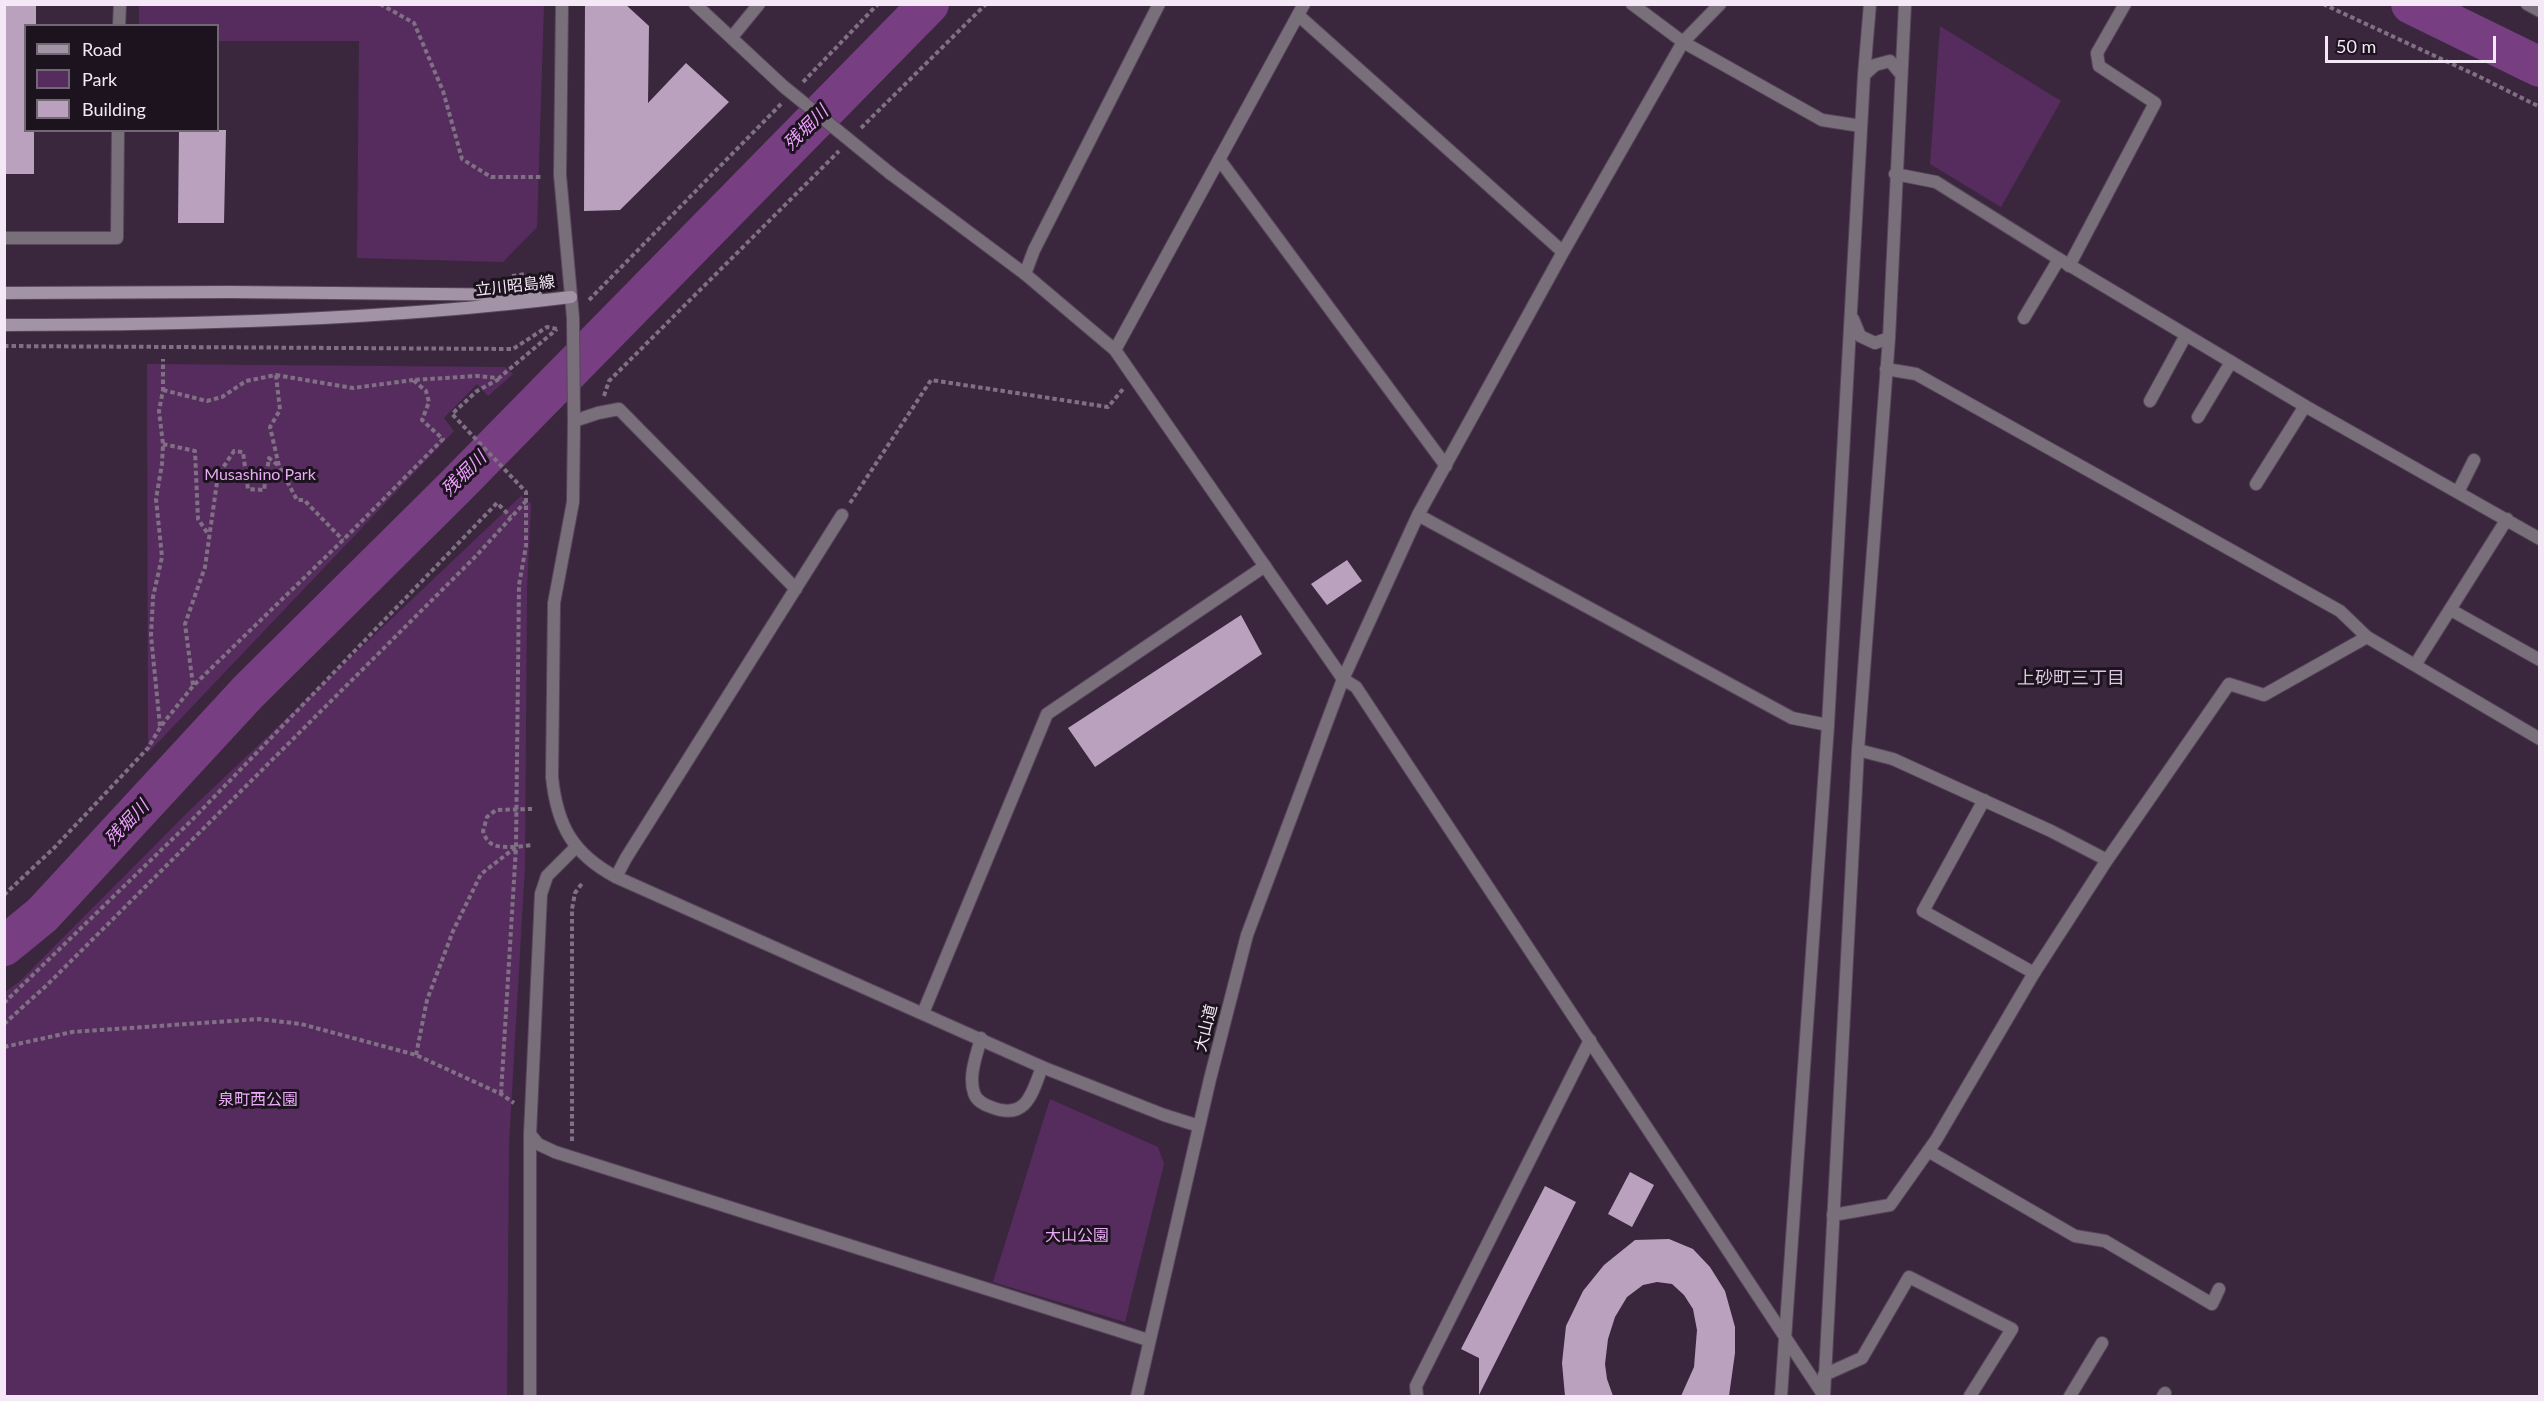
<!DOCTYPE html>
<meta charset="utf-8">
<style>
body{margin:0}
#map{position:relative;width:2544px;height:1401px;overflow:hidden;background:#3a273e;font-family:Lato,sans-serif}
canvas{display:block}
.frame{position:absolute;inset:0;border:6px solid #f4e7f6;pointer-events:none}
.legend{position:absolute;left:24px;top:24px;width:195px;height:108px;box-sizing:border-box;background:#1c131e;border:2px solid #726874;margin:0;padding:8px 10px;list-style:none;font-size:18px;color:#f4e7f6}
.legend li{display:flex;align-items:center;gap:12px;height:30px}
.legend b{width:30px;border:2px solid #726874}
.scale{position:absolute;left:2325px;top:36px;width:171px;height:27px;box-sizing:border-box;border:3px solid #f4e7f6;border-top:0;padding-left:8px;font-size:18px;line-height:21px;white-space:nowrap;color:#f4e7f6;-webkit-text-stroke:4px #1c131e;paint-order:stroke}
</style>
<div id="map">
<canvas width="2544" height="1401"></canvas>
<div class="frame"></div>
<ul class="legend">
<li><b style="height:8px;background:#a393a6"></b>Road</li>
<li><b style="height:16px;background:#562c5e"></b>Park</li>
<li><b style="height:16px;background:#baa2bf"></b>Building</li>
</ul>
<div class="scale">50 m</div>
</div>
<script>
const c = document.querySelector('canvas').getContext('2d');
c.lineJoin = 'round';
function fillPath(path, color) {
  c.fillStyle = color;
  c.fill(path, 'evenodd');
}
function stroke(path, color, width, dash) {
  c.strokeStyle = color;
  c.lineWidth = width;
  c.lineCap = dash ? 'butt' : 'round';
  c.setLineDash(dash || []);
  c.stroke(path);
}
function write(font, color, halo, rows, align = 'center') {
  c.font = font + ' Lato,"Noto Sans JP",sans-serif';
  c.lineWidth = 6;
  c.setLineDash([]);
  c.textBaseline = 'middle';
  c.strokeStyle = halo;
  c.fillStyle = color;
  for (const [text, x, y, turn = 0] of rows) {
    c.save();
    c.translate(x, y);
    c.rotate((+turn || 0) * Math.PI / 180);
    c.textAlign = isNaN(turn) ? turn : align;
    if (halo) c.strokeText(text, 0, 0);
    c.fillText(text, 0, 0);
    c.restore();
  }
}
fillPath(new Path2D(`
 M 139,5 L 544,5 L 537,227 L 503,262 L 357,258 L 359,41 L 218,41 L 218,26 L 139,25 Z
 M 1940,26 L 2061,101 L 2001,207 L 1930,164 Z
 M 147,364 L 505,367 L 513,374 L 488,396 L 477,384 L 444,418 L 454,431 L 148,753 Z
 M 521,496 L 531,504 L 527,588 L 525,866 L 509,1144 L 507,1396 L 5,1396 L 5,992 L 20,981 L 191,809 Z
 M 1050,1099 L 1158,1147 L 1164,1164 L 1125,1322 L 993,1282 Z`), '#562c5e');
stroke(new Path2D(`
 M 2411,4 L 2540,67
 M 4,946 L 42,915 L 248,692 L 455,487 L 929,4`), '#773e82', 40);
fillPath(new Path2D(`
 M 4,4 L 36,4 L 36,26 L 26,26 L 26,130 L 34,130 L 34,174 L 4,174 Z
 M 585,4 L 625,4 L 649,26 L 648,103 L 686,63 L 729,102 L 620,210 L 584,211 Z
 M 179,130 L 226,130 L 224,223 L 178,223 Z
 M 1347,560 L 1362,581 L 1327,605 L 1311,584 Z
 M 1241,615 L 1262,654 L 1095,767 L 1068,728 Z
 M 1630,1172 L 1654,1185 L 1632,1227 L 1608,1214 Z
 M 1545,1186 L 1576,1202 L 1479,1395 L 1479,1358 L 1461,1349 Z
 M 1669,1239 L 1693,1249 L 1710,1267 L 1725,1291 L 1735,1327 L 1735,1353 L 1729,1396 L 1681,1396 L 1694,1367 L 1697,1330 L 1693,1309 L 1684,1295 L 1672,1284 L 1657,1282 L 1643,1285 L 1627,1297 L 1615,1317 L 1608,1339 L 1605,1364 L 1607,1379 L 1613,1396 L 1565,1396 L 1562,1363 L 1566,1326 L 1583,1291 L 1604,1265 L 1635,1240 Z`), '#baa2bf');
const service = new Path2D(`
 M 119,26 L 120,4
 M 1683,42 L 1822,120 L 1861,126
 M 1895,174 L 1936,182 L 2059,259 L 2024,318
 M 4,238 L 117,238 L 118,130
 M 2069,266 L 2155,103 L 2099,66 L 2097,53 L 2125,4
 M 2150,401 L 2186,335
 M 2198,417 L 2231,362
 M 2256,484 L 2305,406
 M 2458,492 L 2474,460
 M 1858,750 L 1893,759 L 2051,831 L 2107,860
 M 1984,800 L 1923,911 L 2034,973
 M 923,1013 L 1047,714 L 1265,566
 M 981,1038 C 977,1054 968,1076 974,1093 C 976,1100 984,1105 991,1107 C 1026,1121 1032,1094 1042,1067
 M 530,1134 L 530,1396`);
const minor = new Path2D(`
 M 695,4 L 783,86 L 891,174
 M 1632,4 L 1683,42
 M 2527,4 L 2540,11
 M 1298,15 L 1563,252
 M 732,37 L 759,4
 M 1219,159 L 1446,466
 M 2059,259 L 2305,406 L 2540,539
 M 1025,274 L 1034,250 L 1159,4
 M 1115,350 L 1304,4
 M 1886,369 L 1916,374 L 2340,611 L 2367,637 L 2540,739
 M 574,421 L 598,413 L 619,409 L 796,589
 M 1418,515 L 1792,718 L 1828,725
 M 2451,610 L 2540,660
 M 2415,665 L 2507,519
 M 1343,679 L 1418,515 L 1563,252 L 1683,42 L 1720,4
 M 576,847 L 547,876 L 541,894 L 530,1134 L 538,1144 L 555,1152 L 1148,1340
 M 616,877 L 626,858 L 842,515
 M 1928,1151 L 2075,1236 L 2105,1241 L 2212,1304 L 2219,1289
 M 1833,1215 L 1890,1205 L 1936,1140 L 2034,973 L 2107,860 L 2229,684 L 2264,695 L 2367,637
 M 1824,1375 L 1862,1358 L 1909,1277 L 2012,1329 L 1970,1396
 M 1417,1396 L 1416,1386 L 1590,1040
 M 2070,1396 L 2102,1343
 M 2163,1396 L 2165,1393`);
const tertiary = new Path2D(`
 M 562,4 L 560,175 L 573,318 L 574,421 L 573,502 L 554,603 L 552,777 C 557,826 573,854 616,877 L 1042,1067 L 1164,1115 L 1199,1126
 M 1864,75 L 1875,65 L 1890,61 L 1900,73
 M 891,174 L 1025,274 L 1115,350 L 1343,679 L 1356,687 L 1824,1396
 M 1853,319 L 1860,336 L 1875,343 L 1889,338
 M 1824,1395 L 1858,750 L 1889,338 L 1905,4
 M 1137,1396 L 1210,1079 L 1247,935 L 1343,679
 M 1781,1396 L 1828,725 L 1864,75 L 1870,4`);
const secondary = new Path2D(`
 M 4,293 L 230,292 L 536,295
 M 4,325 C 193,325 383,320 571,297`);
stroke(service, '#58465b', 14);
stroke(minor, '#58465b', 14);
stroke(tertiary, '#58465b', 14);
stroke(secondary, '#58465b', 14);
stroke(new Path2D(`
 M 380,4 L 414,23 L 443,91 L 462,159 L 491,177 L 543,177
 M 2323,4 L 2478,76 L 2540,107
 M 803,82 L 878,4
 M 861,128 L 986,4
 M 512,276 L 526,274
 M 589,300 L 781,104
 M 4,346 L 513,349 L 547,327 L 557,329
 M 276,375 L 280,410 L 270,427 L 279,466 L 297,500 L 304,500 L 343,540
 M 499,379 L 477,391 L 452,414 L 526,492 L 526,546 L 519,585 L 516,847 L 501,1094
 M 163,390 L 207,401 L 222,397 L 246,381 L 276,375 L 353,388 L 413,380
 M 604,396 L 609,381 L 839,151
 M 163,444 L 195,451 L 198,519 L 208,534
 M 850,503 L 931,380 L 1108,407 L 1123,389
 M 193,685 L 185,624 L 205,567 L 218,475 L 234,451 L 243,452 L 248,489 L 264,490 L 269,458 L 279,466
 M 160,726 L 151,636 L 153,597 L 162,557 L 156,499 L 162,464 L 163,444 L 159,411 L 163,390 L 163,359
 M 515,847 C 499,847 488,848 483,831 L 487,817 L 496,810 L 532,809
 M 4,895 L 55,847 L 148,748 L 161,726 L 193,686 L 343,540 L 443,439 L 422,420 L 429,402 L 426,391 L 413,380 L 476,376 L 499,378 L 557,329
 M 4,1003 L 190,822 L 497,503 L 511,517
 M 4,1024 L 48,984 L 477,555 L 526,501
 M 4,1047 L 72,1032 L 259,1019 L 301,1024 L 416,1055 L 501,1094 L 514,1103
 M 416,1055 L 427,1000 L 453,931 L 481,874 L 516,847 L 532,845
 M 572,1141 L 572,909 L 575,893 L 583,882`), '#807084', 4, [4.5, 3]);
stroke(service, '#796f7b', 12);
stroke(minor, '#796f7b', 12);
stroke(tertiary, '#796f7b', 12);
stroke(secondary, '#a393a6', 12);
write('16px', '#f4e7f6', '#1c131e', [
 ["立川昭島線",515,286,-6],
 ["大山道",1206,1028,-76]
]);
write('16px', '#eaabf6', '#1c131e', [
 ["Musashino Park",260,475],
 ["泉町西公園",258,1100],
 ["大山公園",1077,1236]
]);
write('italic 18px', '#ed9ffd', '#1c131e', [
 ["残堀川",806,128,-45],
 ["残堀川",464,474,-45],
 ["残堀川",127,823,-47]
]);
write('18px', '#ddc4e2', '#1c131e', [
 ["上砂町三丁目",2071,678]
]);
</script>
